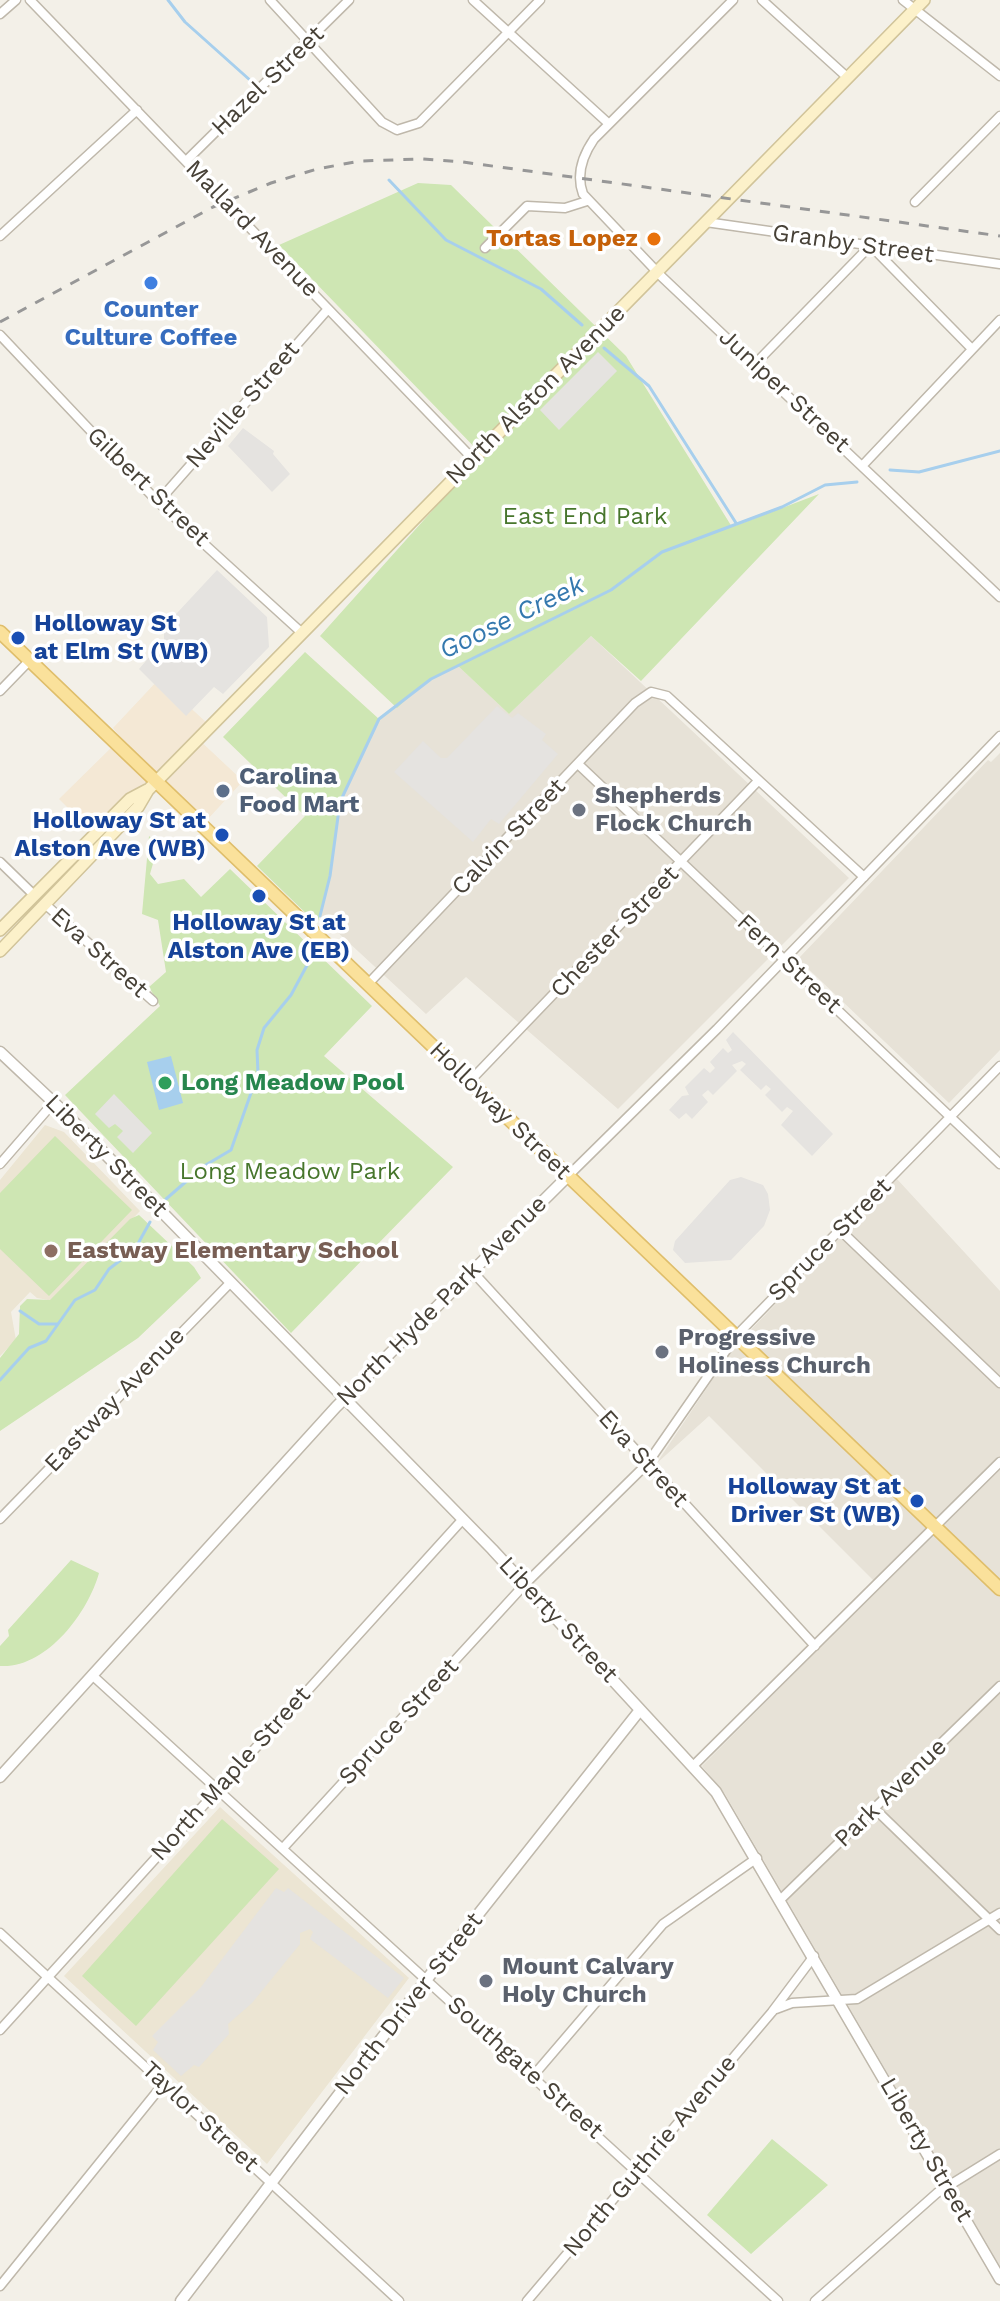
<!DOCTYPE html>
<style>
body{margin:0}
canvas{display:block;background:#f3f0e8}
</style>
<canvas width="1000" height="2301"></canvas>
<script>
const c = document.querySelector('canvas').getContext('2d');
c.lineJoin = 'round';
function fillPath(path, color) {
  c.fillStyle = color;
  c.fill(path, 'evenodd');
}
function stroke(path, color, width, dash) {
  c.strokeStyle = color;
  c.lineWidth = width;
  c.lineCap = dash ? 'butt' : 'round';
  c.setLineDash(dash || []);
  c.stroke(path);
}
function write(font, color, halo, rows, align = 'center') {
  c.font = font + ' "Work Sans",sans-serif';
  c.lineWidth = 7;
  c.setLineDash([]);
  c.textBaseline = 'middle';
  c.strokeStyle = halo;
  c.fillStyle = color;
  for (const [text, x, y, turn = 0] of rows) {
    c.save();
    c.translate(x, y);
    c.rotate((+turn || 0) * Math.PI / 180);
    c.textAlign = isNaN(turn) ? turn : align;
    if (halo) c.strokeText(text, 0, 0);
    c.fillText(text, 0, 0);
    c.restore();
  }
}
fillPath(new Path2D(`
 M 591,636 L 849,878 L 618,1109 L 466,977 L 426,1014 L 320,916 L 340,802 L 379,719 L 423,684 L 457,665 L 509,714 Z
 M 1000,753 L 1000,1050 L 949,1103 L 798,959 L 988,760 L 991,762 Z
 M 897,1179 L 1000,1291 L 1000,2266 L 725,1794 L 702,1766 L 880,1587 L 709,1416 L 656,1464 L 735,1346 Z`), '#e7e2d7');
fillPath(new Path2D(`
 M 159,679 L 207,723 L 195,736 L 243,781 L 207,820 L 156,772 L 95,835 L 59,799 L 121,738 L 113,728 Z`), '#f4e8d5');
fillPath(new Path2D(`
 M 45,1125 L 64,1132 L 140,1211 L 54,1301 L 37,1298 L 30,1292 L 11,1312 L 16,1340 L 0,1356 L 0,1180 Z
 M 220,1807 L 409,1978 L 267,2164 L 64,1976 Z`), '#ece5d3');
fillPath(new Path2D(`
 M 418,183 L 451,185 L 626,356 L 732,527 L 819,494 L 641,681 L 591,636 L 509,714 L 457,665 L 423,684 L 397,708 L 320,636 L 482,455 L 279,245 Z
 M 305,652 L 379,719 L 340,802 L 326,896 L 317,924 L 257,866 L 305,816 L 223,737 Z
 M 149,836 L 155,841 L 156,853 L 150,874 L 158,884 L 184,879 L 201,897 L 230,869 L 372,1006 L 324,1056 L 453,1167 L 291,1333 L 65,1095 L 160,1006 L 149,987 L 166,972 L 158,920 L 142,914 Z
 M 55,1136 L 132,1210 L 49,1296 L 0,1249 L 0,1193 Z
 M 139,1215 L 194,1267 L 201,1278 L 138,1338 L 0,1431 L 0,1358 L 19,1334 L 20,1306 L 27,1299 L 50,1300 L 130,1219 Z
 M 71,1560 L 99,1573 C 88,1613 46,1669 0,1666 L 0,1646 L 9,1636 L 8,1630 Z
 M 222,1819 L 279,1869 L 136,2026 L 82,1976 Z
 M 772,2139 L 828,2185 L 751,2254 L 707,2215 Z`), '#cee6b3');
fillPath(new Path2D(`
 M 598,352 L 617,371 L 559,430 L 540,410 Z
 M 243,428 L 274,451 L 273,454 L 290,474 L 272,492 L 228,446 Z
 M 217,570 L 267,617 L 269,647 L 223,694 L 214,687 L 186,716 L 139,669 L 164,640 L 164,627 Z
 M 497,706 L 512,718 L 518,713 L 546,734 L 542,740 L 558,754 L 499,824 L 491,819 L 473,842 L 394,772 L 423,741 L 441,758 L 447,758 Z
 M 733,1032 L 833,1134 L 812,1156 L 781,1125 L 793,1111 L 787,1107 L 782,1112 L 765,1095 L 771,1089 L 766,1085 L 761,1090 L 740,1070 L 746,1064 L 742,1061 L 732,1065 L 737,1071 L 713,1095 L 708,1090 L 702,1095 L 708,1102 L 692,1119 L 686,1113 L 679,1119 L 669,1110 L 682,1096 L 689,1095 L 685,1087 L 704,1068 L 710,1073 L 715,1068 L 710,1062 L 723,1048 L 728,1053 L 732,1050 L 726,1040 Z
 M 114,1094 L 152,1133 L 133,1153 L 117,1137 L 123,1131 L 115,1124 L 109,1128 L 95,1114 Z
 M 741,1177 L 763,1185 L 768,1194 L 770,1210 L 764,1226 L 731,1260 L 685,1263 L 673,1250 L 675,1241 L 730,1180 Z
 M 276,1888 L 284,1892 L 288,1888 L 404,1978 L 388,1998 L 310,1939 L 313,1932 L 310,1929 L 300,1933 L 300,1944 L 252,2003 L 228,2024 L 229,2034 L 199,2067 L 194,2065 L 181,2076 L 153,2050 L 158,2042 L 152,2036 L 201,1987 Z`), '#e5e3e0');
fillPath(new Path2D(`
 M 171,1056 L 183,1103 L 159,1110 L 147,1062 Z`), '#a7cfed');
stroke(new Path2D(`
 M 168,0 L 185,22 L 251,81
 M 389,180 L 446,240 L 541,289 L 582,325
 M 604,348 L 649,386 L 736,523
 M 890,470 L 919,472 L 1000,451
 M 320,916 L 330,876 L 340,802 L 379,719 L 431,679 L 611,590 L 662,552 L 782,507 L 825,485 L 857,482
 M 166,1199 L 204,1166 L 231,1150 L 258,1073 L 257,1050 L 264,1028 L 291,995 L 312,956
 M 20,1311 L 39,1324 L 57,1324
 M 0,1380 L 29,1348 L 46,1341 L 75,1300 L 95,1290 L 109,1269 L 135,1249 L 150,1222`), '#a7cfed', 3);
const minor = new Path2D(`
 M 30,0 L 473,459
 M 270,0 L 382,122 L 397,130 L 419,123 L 540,0
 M 473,0 L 608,123
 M 733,0 L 594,139 C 583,155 576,175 583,194 L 662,277 L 1000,597
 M 762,0 L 848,78
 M 903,0 L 1000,76
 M 0,14 L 16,0
 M 186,161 L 349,0
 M 915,202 L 1000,116
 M 706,222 L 1000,264
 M 0,236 L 137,110
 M 872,247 L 972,349
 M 485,248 L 527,206 L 565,208 L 587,201
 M 0,335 L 158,502 L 302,633
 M 754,365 L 869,247
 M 863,465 L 1000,320
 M 158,502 L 328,309
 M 0,691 L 30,660
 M 578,764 L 1000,1164
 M 0,862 L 34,895
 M 45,904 L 153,1001
 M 368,984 L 635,703 L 651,692 L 667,696 L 864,877
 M 470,1081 L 758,781
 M 0,1164 L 54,1102
 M 568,1176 L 717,1029 L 1000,736
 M 840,1230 L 1000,1383
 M 472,1271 L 815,1646
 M 0,1519 L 231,1282
 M 92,1675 L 778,2301
 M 693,1766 L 1000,1462
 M 875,1809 L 1000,1930
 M 283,1848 L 525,1584 L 647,1464 L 736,1336 L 1000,1066
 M 781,1899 L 1000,1686
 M 0,1933 L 399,2301
 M 776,2009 L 792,2003 L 857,1999 L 1000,1913
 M 0,2030 L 463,1519
 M 533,2076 L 663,1924 L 757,1858
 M 0,2286 L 164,2083
 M 527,2301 L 772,2012 L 814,1956
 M 815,2301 L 937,2193 L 1000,2154`);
const tertiary = new Path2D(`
 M 0,1052 L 66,1114 L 492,1549 L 716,1792 L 1000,2279
 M 0,1777 L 336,1407 L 568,1176
 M 181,2301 L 427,1979 L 640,1710`);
const secondary = new Path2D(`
 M 0,930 L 130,799 L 147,790
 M 0,951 L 138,807 L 148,790 L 924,0`);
const primary = new Path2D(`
 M 0,632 L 1000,1589`);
stroke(minor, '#bfb8ab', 11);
stroke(tertiary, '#bfb8ab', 13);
stroke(secondary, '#d1c49a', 14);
stroke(primary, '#dfbe6b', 15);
stroke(minor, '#fff', 8);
stroke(tertiary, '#fff', 10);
stroke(secondary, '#fcf1ca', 11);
stroke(primary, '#fae19b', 12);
stroke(new Path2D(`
 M 0,322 L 213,207 L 271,183 L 317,169 L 360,161 L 422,159 L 463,162 L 1000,236`), '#979797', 3, [10, 10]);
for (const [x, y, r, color] of [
 [654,239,8,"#e8710a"],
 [151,283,8,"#3f7fe0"],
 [18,638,8,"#1a4fb4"],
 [223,791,8,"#5c6f8a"],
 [579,810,8,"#6b7280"],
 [222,835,8,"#1a4fb4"],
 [259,896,8,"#1a4fb4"],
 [165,1083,8,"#2e9e5b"],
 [51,1251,8,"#8d6e63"],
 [662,1352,8,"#6b7280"],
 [917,1501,8,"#1a4fb4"],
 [486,1981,8,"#6b7280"]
]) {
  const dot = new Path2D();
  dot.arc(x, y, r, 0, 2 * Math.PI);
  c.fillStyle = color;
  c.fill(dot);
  stroke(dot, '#fff', 3);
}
write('24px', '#474137', '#fff', [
 ["Hazel Street",268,81,-44],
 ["Mallard Avenue",252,229,46],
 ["Granby Street",853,244,8],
 ["Juniper Street",784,391,43],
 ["North Alston Avenue",536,395,-45],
 ["Neville Street",243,405,-49],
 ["Gilbert Street",148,487,44],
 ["Calvin Street",509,837,-46],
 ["Chester Street",615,932,-46],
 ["Eva Street",99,953,42],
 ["Fern Street",789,964,43],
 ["Holloway Street",500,1111,44],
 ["Liberty Street",106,1156,45],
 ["Spruce Street",830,1240,-45],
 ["North Hyde Park Avenue",442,1301,-45],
 ["Eastway Avenue",115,1400,-46],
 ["Eva Street",643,1459,48],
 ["Liberty Street",558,1620,47],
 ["Spruce Street",399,1722,-47],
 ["North Maple Street",231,1774,-48],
 ["Park Avenue",891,1793,-44],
 ["North Driver Street",409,2004,-52],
 ["Southgate Street",525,2068,42],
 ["Taylor Street",200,2117,43],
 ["Liberty Street",926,2150,60],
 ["North Guthrie Avenue",650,2156,-50]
]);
write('bold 24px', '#c56008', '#fff', [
 ["Tortas Lopez",638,239]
], 'right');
write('bold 24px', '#366cbe', '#fff', [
 ["Counter",151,310],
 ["Culture Coffee",151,338]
]);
write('24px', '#47762c', '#fff', [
 ["East End Park",585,517],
 ["Long Meadow Park",290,1172]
]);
write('bold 24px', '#164399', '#fff', [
 ["Holloway St",34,624,"left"],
 ["at Elm St (WB)",34,652,"left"],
 ["Holloway St at",206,821],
 ["Alston Ave (WB)",206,849],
 ["Holloway St at",259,923,"center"],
 ["Alston Ave (EB)",259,951,"center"],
 ["Holloway St at",901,1487],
 ["Driver St (WB)",901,1515]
], 'right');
write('bold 24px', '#4e5e75', '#fff', [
 ["Carolina",239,777],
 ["Food Mart",239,805]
], 'left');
write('bold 24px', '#5b616d', '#fff', [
 ["Shepherds",595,796],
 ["Flock Church",595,824],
 ["Progressive",678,1338],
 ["Holiness Church",678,1366],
 ["Mount Calvary",502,1967],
 ["Holy Church",502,1995]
], 'left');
write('bold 24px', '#27864d', '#fff', [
 ["Long Meadow Pool",181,1083]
], 'left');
write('bold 24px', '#785e54', '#fff', [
 ["Eastway Elementary School",67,1251]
], 'left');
write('italic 26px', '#3478ae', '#fff', [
 ["Goose Creek",512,618,-26]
]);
</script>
